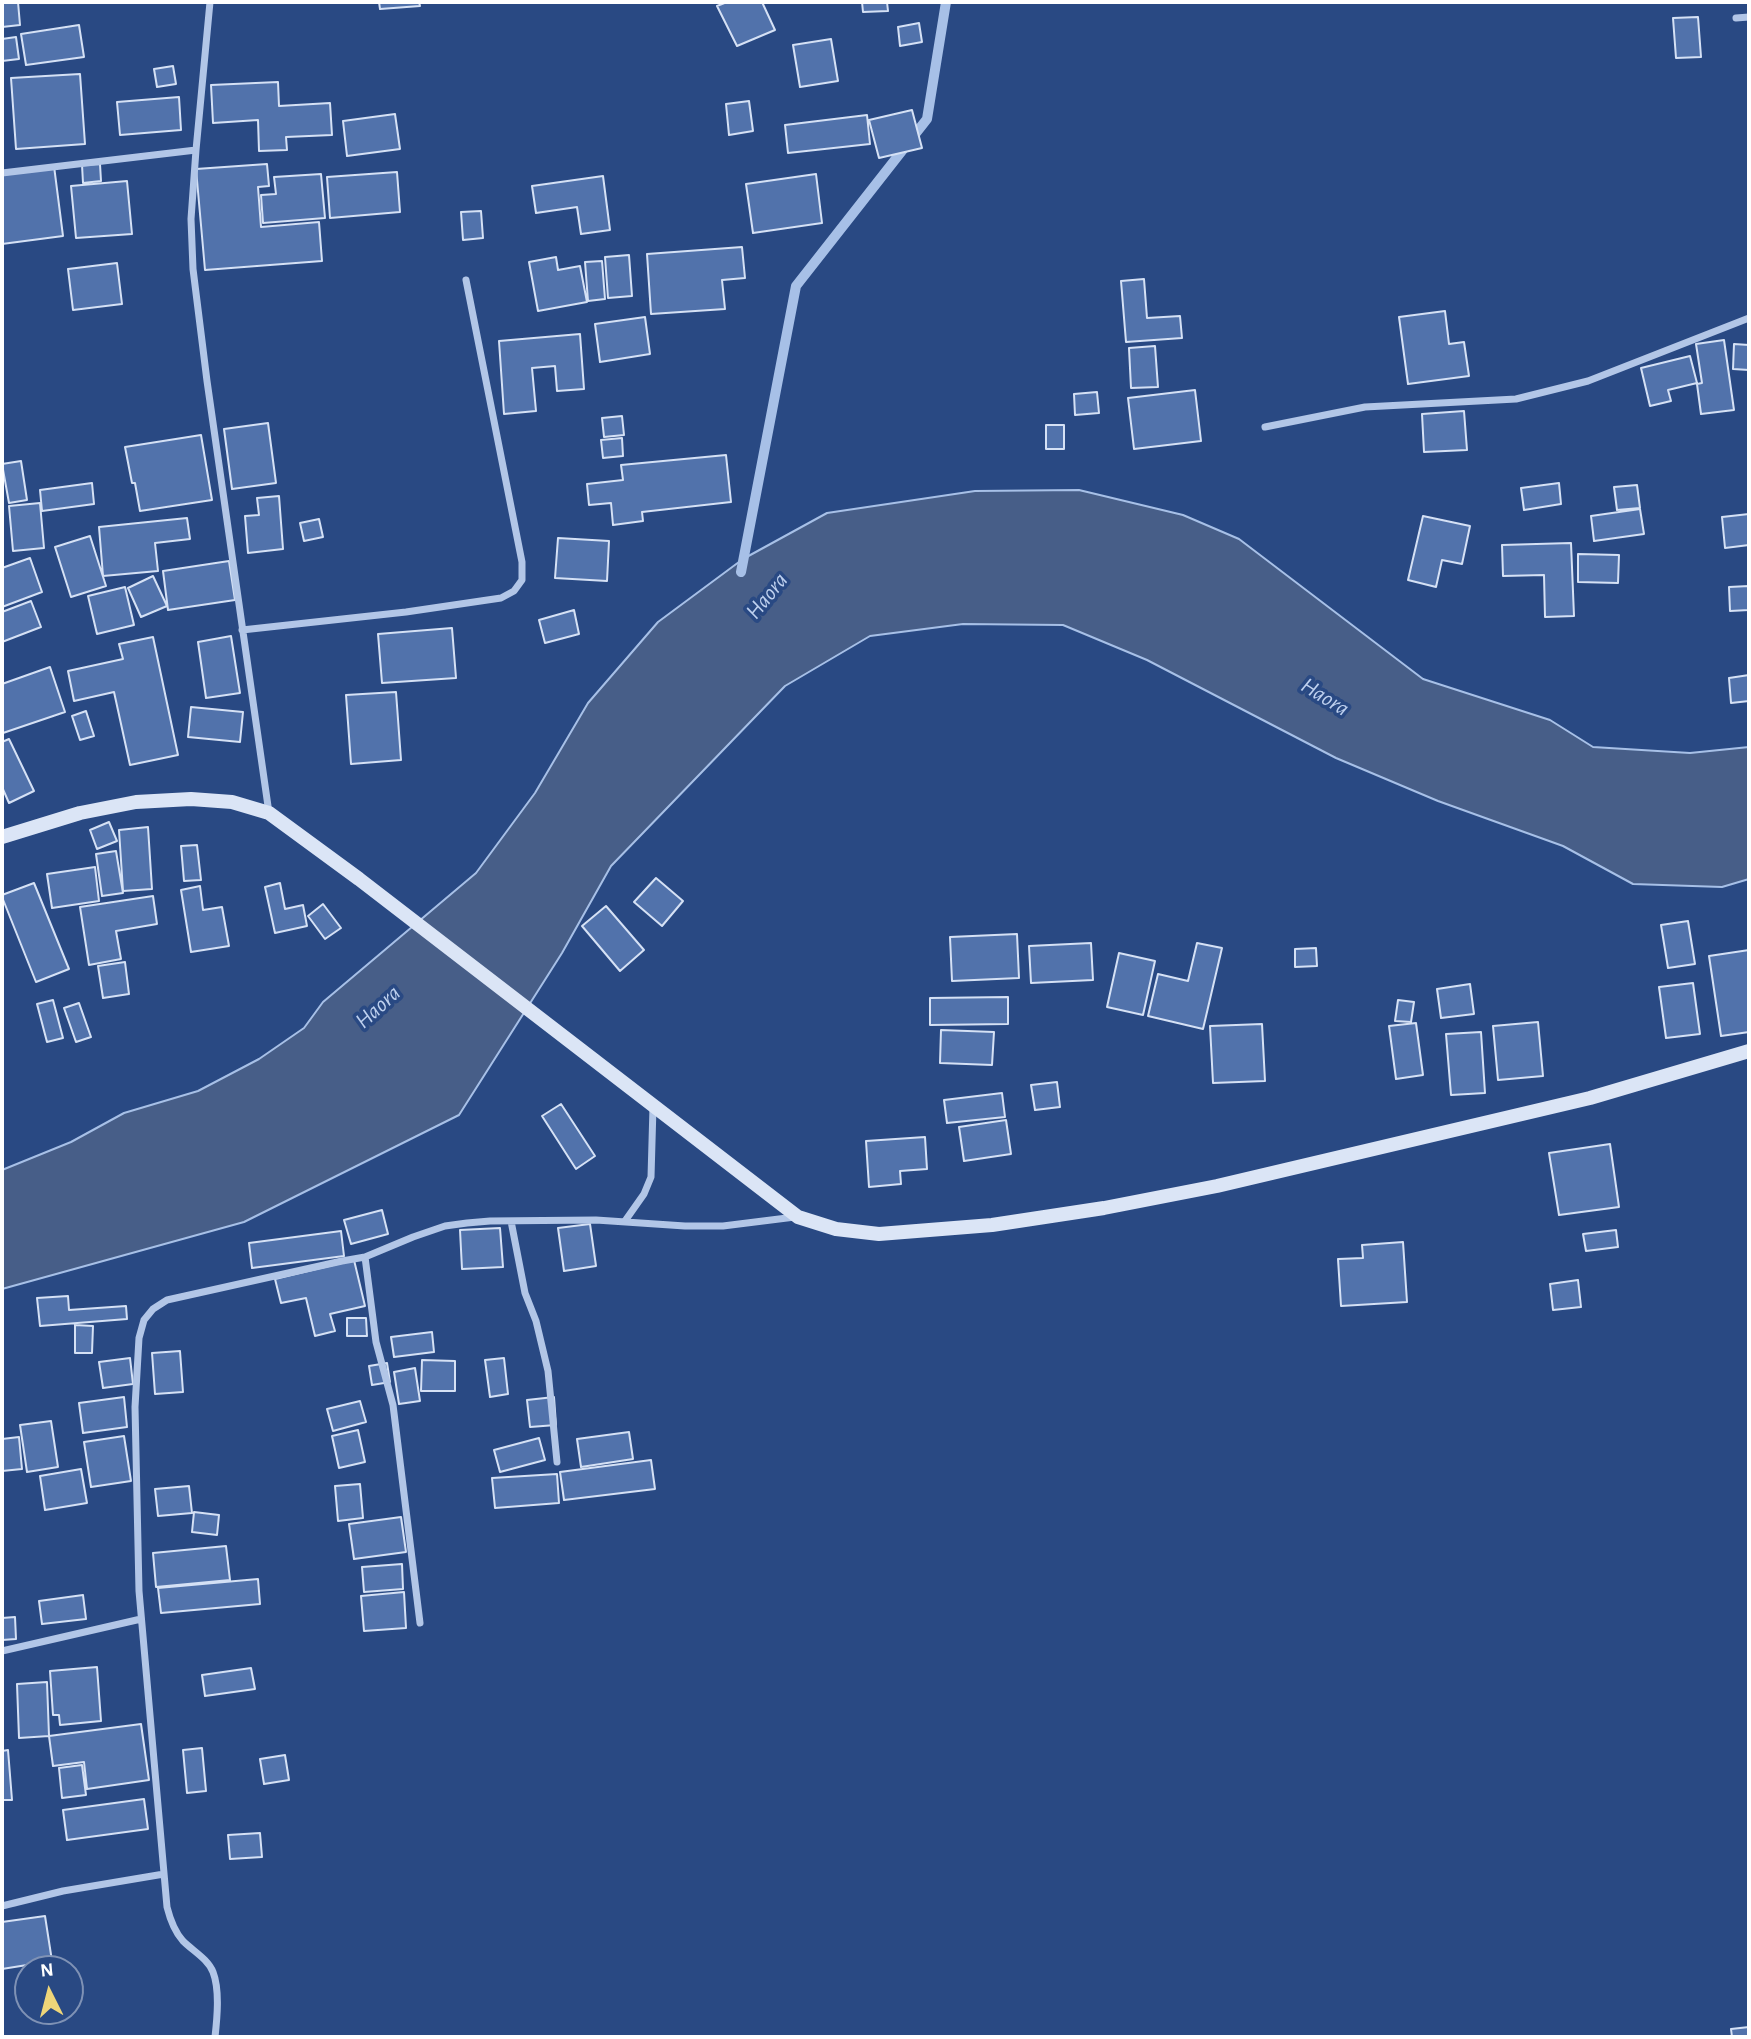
<!DOCTYPE html>
<style>
body{margin:0}
#map{position:relative;width:1751px;height:2039px;overflow:hidden;background:#294983;font-family:"Alegreya Sans",sans-serif}
canvas{display:block}
.frame{position:absolute;inset:0;border:4px solid #fff;pointer-events:none}
.north{position:absolute;left:14px;top:1955px;width:70px;height:70px;box-sizing:border-box;background:#294983;border:2px solid #7f92b5;border-radius:50%;rotate:354deg;font-size:19px;font-weight:700;line-height:28px;text-align:center;color:#fff}
.north::after{content:'';display:block;margin:auto;width:24px;height:32px;background:#eed579;clip-path:polygon(50% 0,100% 100%,50% 72%,0 100%)}
</style>
<div id="map">
<canvas width="1751" height="2039"></canvas>
<div class="frame"></div>
<div class="north">N</div>
</div>
<script>
const c = document.querySelector('canvas').getContext('2d');
c.lineJoin = 'round';
function fillPath(path, color) {
  c.fillStyle = color;
  c.fill(path, 'evenodd');
}
function stroke(path, color, width, dash) {
  c.strokeStyle = color;
  c.lineWidth = width;
  c.lineCap = dash ? 'butt' : 'round';
  c.setLineDash(dash || []);
  c.stroke(path);
}
function write(font, color, halo, rows, align = 'center') {
  c.font = font + ' "Alegreya Sans",sans-serif';
  c.lineWidth = 7;
  c.setLineDash([]);
  c.textBaseline = 'middle';
  c.strokeStyle = halo;
  c.fillStyle = color;
  for (const [text, x, y, turn = 0] of rows) {
    c.save();
    c.translate(x, y);
    c.rotate((+turn || 0) * Math.PI / 180);
    c.textAlign = isNaN(turn) ? turn : align;
    if (halo) c.strokeText(text, 0, 0);
    c.fillText(text, 0, 0);
    c.restore();
  }
}
const water = new Path2D(`
 M 1079,490 L 1183,515 L 1239,539 L 1423,679 L 1550,720 L 1593,747 L 1690,753 L 1749,747 L 1749,879 L 1722,887 L 1633,884 L 1563,846 L 1438,801 L 1336,758 L 1147,660 L 1063,625 L 963,624 L 870,636 L 785,686 L 611,866 L 562,953 L 459,1115 L 244,1222 L 2,1289 L 2,1170 L 71,1142 L 124,1113 L 198,1091 L 259,1059 L 304,1028 L 323,1002 L 476,873 L 535,793 L 588,703 L 658,622 L 743,559 L 827,513 L 975,491 Z`);
fillPath(water, '#475e88');
stroke(water, '#a7c0e7', 2);
stroke(new Path2D(`
 M 741,572 L 796,286 L 927,119 L 946,2`), '#a7c0e7', 10);
const building = new Path2D(`
 M 2,2 L 18,2 L 20,25 L 2,27 Z
 M 379,2 L 419,2 L 420,6 L 380,9 Z
 M 727,2 L 762,2 L 775,30 L 737,46 L 717,6 Z
 M 862,2 L 887,2 L 888,11 L 863,12 Z
 M 1698,17 L 1701,57 L 1676,58 L 1673,18 Z
 M 919,23 L 922,42 L 900,46 L 898,27 Z
 M 79,25 L 84,57 L 26,65 L 21,34 Z
 M 16,37 L 19,59 L 2,61 L 2,39 Z
 M 831,39 L 838,81 L 800,87 L 793,45 Z
 M 173,66 L 176,84 L 157,87 L 154,69 Z
 M 80,74 L 85,144 L 16,149 L 11,78 Z
 M 278,82 L 279,106 L 330,103 L 332,135 L 286,137 L 287,150 L 259,151 L 258,120 L 213,123 L 211,85 Z
 M 179,97 L 181,130 L 120,135 L 117,102 Z
 M 749,101 L 753,131 L 729,135 L 726,104 Z
 M 912,110 L 922,148 L 879,158 L 869,120 Z
 M 395,114 L 400,149 L 347,156 L 343,121 Z
 M 867,115 L 870,144 L 788,153 L 785,125 Z
 M 100,164 L 101,181 L 83,183 L 82,165 Z
 M 267,164 L 269,186 L 258,187 L 261,227 L 319,222 L 322,261 L 205,270 L 196,169 Z
 M 54,166 L 63,236 L 2,244 L 2,173 Z
 M 397,172 L 400,212 L 330,218 L 327,177 Z
 M 321,174 L 325,218 L 263,223 L 261,195 L 276,194 L 274,177 Z
 M 816,174 L 822,223 L 753,233 L 746,184 Z
 M 603,176 L 610,230 L 581,234 L 577,207 L 536,213 L 532,186 Z
 M 127,181 L 132,234 L 76,238 L 71,186 Z
 M 481,211 L 483,238 L 463,240 L 461,212 Z
 M 742,247 L 745,278 L 722,280 L 725,309 L 651,314 L 647,254 Z
 M 629,255 L 632,296 L 608,298 L 605,257 Z
 M 556,257 L 558,270 L 580,266 L 587,302 L 538,311 L 529,262 Z
 M 602,261 L 605,299 L 588,301 L 585,262 Z
 M 117,263 L 122,304 L 73,310 L 68,269 Z
 M 1144,279 L 1147,318 L 1180,316 L 1182,338 L 1126,342 L 1121,281 Z
 M 1445,311 L 1449,344 L 1464,342 L 1469,376 L 1408,384 L 1399,317 Z
 M 645,317 L 650,354 L 600,362 L 595,324 Z
 M 580,334 L 584,389 L 557,391 L 555,366 L 532,368 L 536,411 L 504,414 L 499,341 Z
 M 1724,340 L 1734,410 L 1701,414 L 1697,384 L 1702,383 L 1696,344 Z
 M 1734,344 L 1749,345 L 1749,370 L 1733,369 Z
 M 1155,346 L 1158,387 L 1131,388 L 1129,348 Z
 M 1690,356 L 1697,383 L 1668,390 L 1671,401 L 1650,406 L 1641,368 Z
 M 1195,390 L 1201,441 L 1134,449 L 1128,398 Z
 M 1097,392 L 1099,413 L 1075,415 L 1074,394 Z
 M 1464,411 L 1467,450 L 1424,452 L 1422,414 Z
 M 622,416 L 624,435 L 604,437 L 602,418 Z
 M 268,423 L 276,483 L 232,489 L 224,429 Z
 M 1046,425 L 1064,425 L 1064,449 L 1046,449 Z
 M 201,435 L 212,500 L 140,511 L 135,483 L 132,483 L 125,447 Z
 M 622,438 L 623,456 L 603,458 L 601,440 Z
 M 726,455 L 731,502 L 642,512 L 643,521 L 613,525 L 611,503 L 589,505 L 587,484 L 623,480 L 621,465 Z
 M 21,461 L 27,500 L 9,503 L 2,464 Z
 M 92,483 L 94,504 L 42,511 L 40,490 Z
 M 1559,483 L 1561,504 L 1524,510 L 1521,488 Z
 M 1637,485 L 1640,508 L 1617,510 L 1614,487 Z
 M 279,496 L 283,549 L 248,553 L 245,516 L 259,515 L 257,498 Z
 M 40,503 L 44,548 L 13,551 L 9,506 Z
 M 1640,509 L 1644,534 L 1594,541 L 1591,516 Z
 M 1749,514 L 1749,545 L 1725,548 L 1722,517 Z
 M 1423,516 L 1470,526 L 1462,564 L 1442,560 L 1436,587 L 1408,580 Z
 M 187,518 L 190,539 L 155,543 L 158,571 L 103,576 L 99,527 Z
 M 319,519 L 323,537 L 304,541 L 300,523 Z
 M 90,536 L 106,586 L 71,597 L 55,547 Z
 M 558,538 L 609,541 L 607,581 L 555,578 Z
 M 1571,543 L 1574,616 L 1545,617 L 1544,575 L 1503,576 L 1502,545 Z
 M 1578,554 L 1619,555 L 1618,583 L 1578,582 Z
 M 30,558 L 42,592 L 2,607 L 2,568 Z
 M 229,561 L 235,600 L 168,610 L 163,571 Z
 M 153,576 L 167,606 L 141,617 L 128,588 Z
 M 1749,586 L 1749,610 L 1730,611 L 1729,587 Z
 M 125,587 L 134,625 L 97,634 L 88,596 Z
 M 31,601 L 41,627 L 2,642 L 2,612 Z
 M 574,610 L 579,634 L 545,643 L 539,620 Z
 M 452,628 L 456,678 L 382,683 L 378,634 Z
 M 231,636 L 240,693 L 206,698 L 198,642 Z
 M 153,637 L 178,755 L 130,765 L 114,692 L 74,701 L 68,671 L 123,659 L 119,644 Z
 M 50,667 L 65,712 L 3,733 L 2,684 Z
 M 1749,675 L 1749,701 L 1731,703 L 1729,678 Z
 M 396,692 L 401,760 L 351,764 L 346,695 Z
 M 191,707 L 243,712 L 240,742 L 188,737 Z
 M 86,711 L 94,736 L 80,740 L 72,716 Z
 M 9,739 L 34,791 L 9,803 L 2,787 L 2,742 Z
 M 109,822 L 117,841 L 97,849 L 90,830 Z
 M 148,827 L 152,889 L 123,891 L 119,830 Z
 M 197,845 L 201,880 L 184,881 L 181,846 Z
 M 116,851 L 123,893 L 102,896 L 96,854 Z
 M 95,867 L 99,901 L 52,908 L 47,874 Z
 M 656,878 L 683,901 L 662,926 L 634,902 Z
 M 34,883 L 69,969 L 36,982 L 2,897 L 2,895 Z
 M 280,883 L 285,909 L 303,905 L 307,926 L 275,933 L 265,887 Z
 M 200,886 L 203,910 L 222,907 L 229,946 L 191,952 L 181,890 Z
 M 153,896 L 157,924 L 116,931 L 121,959 L 89,965 L 80,907 Z
 M 323,904 L 341,928 L 325,939 L 308,916 Z
 M 606,906 L 644,950 L 620,971 L 582,926 Z
 M 1688,921 L 1695,964 L 1668,968 L 1661,925 Z
 M 1017,934 L 1019,978 L 952,981 L 950,937 Z
 M 1091,943 L 1093,980 L 1031,983 L 1029,946 Z
 M 1197,943 L 1222,948 L 1203,1029 L 1148,1016 L 1158,974 L 1188,981 Z
 M 1316,948 L 1317,966 L 1295,967 L 1295,949 Z
 M 1749,950 L 1749,1032 L 1721,1036 L 1709,956 Z
 M 1119,953 L 1155,961 L 1143,1015 L 1107,1007 Z
 M 125,962 L 129,994 L 103,998 L 98,966 Z
 M 1693,983 L 1700,1034 L 1666,1038 L 1659,987 Z
 M 1470,984 L 1474,1014 L 1441,1018 L 1437,989 Z
 M 1008,997 L 1008,1024 L 930,1025 L 930,998 Z
 M 53,1000 L 63,1038 L 47,1042 L 37,1004 Z
 M 1398,1000 L 1414,1002 L 1411,1022 L 1395,1021 Z
 M 79,1003 L 91,1037 L 76,1042 L 64,1008 Z
 M 1538,1022 L 1543,1076 L 1498,1080 L 1493,1026 Z
 M 1416,1023 L 1423,1075 L 1396,1079 L 1389,1026 Z
 M 1262,1024 L 1265,1081 L 1213,1083 L 1210,1026 Z
 M 941,1030 L 994,1032 L 992,1065 L 940,1063 Z
 M 1481,1032 L 1485,1093 L 1451,1095 L 1446,1034 Z
 M 1057,1082 L 1060,1107 L 1035,1110 L 1031,1085 Z
 M 1002,1093 L 1005,1117 L 947,1123 L 944,1100 Z
 M 561,1104 L 595,1156 L 576,1169 L 542,1116 Z
 M 1006,1120 L 1011,1154 L 964,1161 L 959,1127 Z
 M 925,1137 L 927,1169 L 900,1171 L 901,1184 L 869,1187 L 866,1141 Z
 M 1610,1144 L 1619,1207 L 1559,1215 L 1549,1153 Z
 M 382,1210 L 388,1234 L 351,1244 L 344,1220 Z
 M 590,1224 L 596,1266 L 564,1271 L 558,1228 Z
 M 500,1228 L 503,1267 L 462,1269 L 460,1230 Z
 M 1616,1230 L 1618,1247 L 1586,1251 L 1583,1234 Z
 M 341,1231 L 344,1256 L 252,1268 L 249,1243 Z
 M 1403,1242 L 1407,1302 L 1341,1306 L 1338,1259 L 1363,1258 L 1362,1245 Z
 M 354,1260 L 365,1306 L 330,1314 L 335,1331 L 315,1336 L 306,1298 L 281,1303 L 275,1279 Z
 M 1578,1280 L 1581,1307 L 1553,1310 L 1550,1284 Z
 M 68,1296 L 69,1310 L 126,1306 L 127,1319 L 40,1326 L 37,1298 Z
 M 347,1318 L 366,1318 L 367,1336 L 347,1336 Z
 M 75,1325 L 93,1326 L 92,1353 L 75,1353 Z
 M 432,1332 L 434,1352 L 394,1357 L 391,1337 Z
 M 180,1351 L 183,1392 L 155,1394 L 152,1353 Z
 M 130,1358 L 133,1384 L 103,1388 L 99,1362 Z
 M 504,1358 L 508,1394 L 490,1397 L 485,1360 Z
 M 422,1360 L 455,1361 L 455,1391 L 421,1391 Z
 M 387,1363 L 390,1382 L 372,1385 L 369,1366 Z
 M 415,1368 L 420,1401 L 399,1404 L 394,1372 Z
 M 124,1397 L 127,1427 L 83,1433 L 79,1403 Z
 M 554,1397 L 556,1425 L 530,1427 L 527,1400 Z
 M 360,1401 L 366,1422 L 333,1431 L 327,1409 Z
 M 51,1421 L 58,1467 L 27,1472 L 20,1425 Z
 M 358,1430 L 365,1462 L 339,1468 L 332,1436 Z
 M 629,1432 L 633,1459 L 581,1467 L 577,1439 Z
 M 124,1436 L 131,1481 L 91,1487 L 84,1442 Z
 M 19,1437 L 22,1469 L 2,1471 L 2,1439 Z
 M 539,1438 L 545,1460 L 500,1472 L 494,1450 Z
 M 651,1460 L 655,1489 L 564,1500 L 560,1472 Z
 M 81,1469 L 87,1503 L 45,1510 L 40,1476 Z
 M 557,1474 L 559,1503 L 495,1508 L 492,1478 Z
 M 360,1484 L 363,1518 L 338,1521 L 335,1486 Z
 M 189,1486 L 192,1513 L 158,1516 L 155,1489 Z
 M 194,1512 L 219,1515 L 217,1535 L 192,1532 Z
 M 401,1517 L 406,1552 L 354,1559 L 349,1524 Z
 M 226,1546 L 230,1580 L 156,1587 L 153,1553 Z
 M 402,1564 L 403,1589 L 364,1592 L 362,1567 Z
 M 258,1579 L 260,1604 L 161,1613 L 158,1588 Z
 M 404,1592 L 406,1628 L 364,1631 L 361,1596 Z
 M 83,1595 L 86,1619 L 42,1624 L 39,1601 Z
 M 15,1617 L 16,1639 L 2,1640 L 2,1618 Z
 M 97,1667 L 101,1721 L 60,1725 L 59,1715 L 53,1715 L 50,1671 Z
 M 251,1668 L 255,1689 L 205,1696 L 202,1675 Z
 M 47,1682 L 49,1736 L 19,1738 L 17,1684 Z
 M 141,1724 L 149,1780 L 87,1789 L 84,1762 L 53,1766 L 49,1736 Z
 M 202,1748 L 206,1791 L 187,1793 L 183,1750 Z
 M 8,1750 L 12,1800 L 2,1800 L 2,1751 Z
 M 285,1755 L 289,1780 L 264,1784 L 260,1759 Z
 M 82,1765 L 86,1795 L 62,1798 L 59,1768 Z
 M 144,1799 L 148,1829 L 67,1840 L 63,1810 Z
 M 260,1833 L 262,1857 L 230,1859 L 228,1835 Z
 M 45,1916 L 52,1961 L 2,1969 L 2,1922 Z
 M 1749,2027 L 1749,2037 L 1732,2037 L 1731,2029 Z`);
fillPath(building, '#5172ab');
stroke(building, '#d5e1f5', 2);
stroke(new Path2D(`
 M 210,2 L 196,150 L 191,219 L 193,269 L 207,381 L 269,813
 M 1736,18 L 1749,17
 M 2,173 L 196,150
 M 1265,427 L 1365,407 L 1516,399 L 1588,381 L 1749,318
 M 242,630 L 406,612 L 501,598 L 514,591 L 522,580 L 522,562 L 466,280
 M 511,1221 L 525,1293 L 536,1321 L 548,1371 L 557,1462
 M 625,1221 L 644,1194 L 651,1177 L 653,1107
 M 365,1257 L 376,1342 L 393,1405 L 420,1623
 M 2,1651 L 141,1619
 M 2,1906 L 63,1891 L 164,1874
 M 215,2037 C 217,2019 220,1990 213,1972 C 208,1959 193,1951 183,1941 C 174,1931 170,1919 167,1907 L 139,1591 L 135,1407 L 139,1338 L 144,1320 L 153,1309 L 167,1300 L 342,1261 L 365,1257 L 413,1237 L 445,1226 L 467,1223 L 490,1221 L 596,1220 L 685,1226 L 723,1226 L 795,1217`), '#b2c6e7', 7);
stroke(new Path2D(`
 M 2,837 L 80,813 L 136,802 L 191,799 L 232,802 L 269,813 L 359,879 L 798,1217 L 836,1229 L 879,1234 L 992,1225 L 1104,1208 L 1217,1186 L 1590,1098 L 1749,1051`), '#dbe5f6', 14);
write('italic 23px', '#bed0ee', '#294983', [
 ["Haora",767,596,-51],
 ["Haora",1325,697,32],
 ["Haora",378,1007,-42]
]);
</script>
